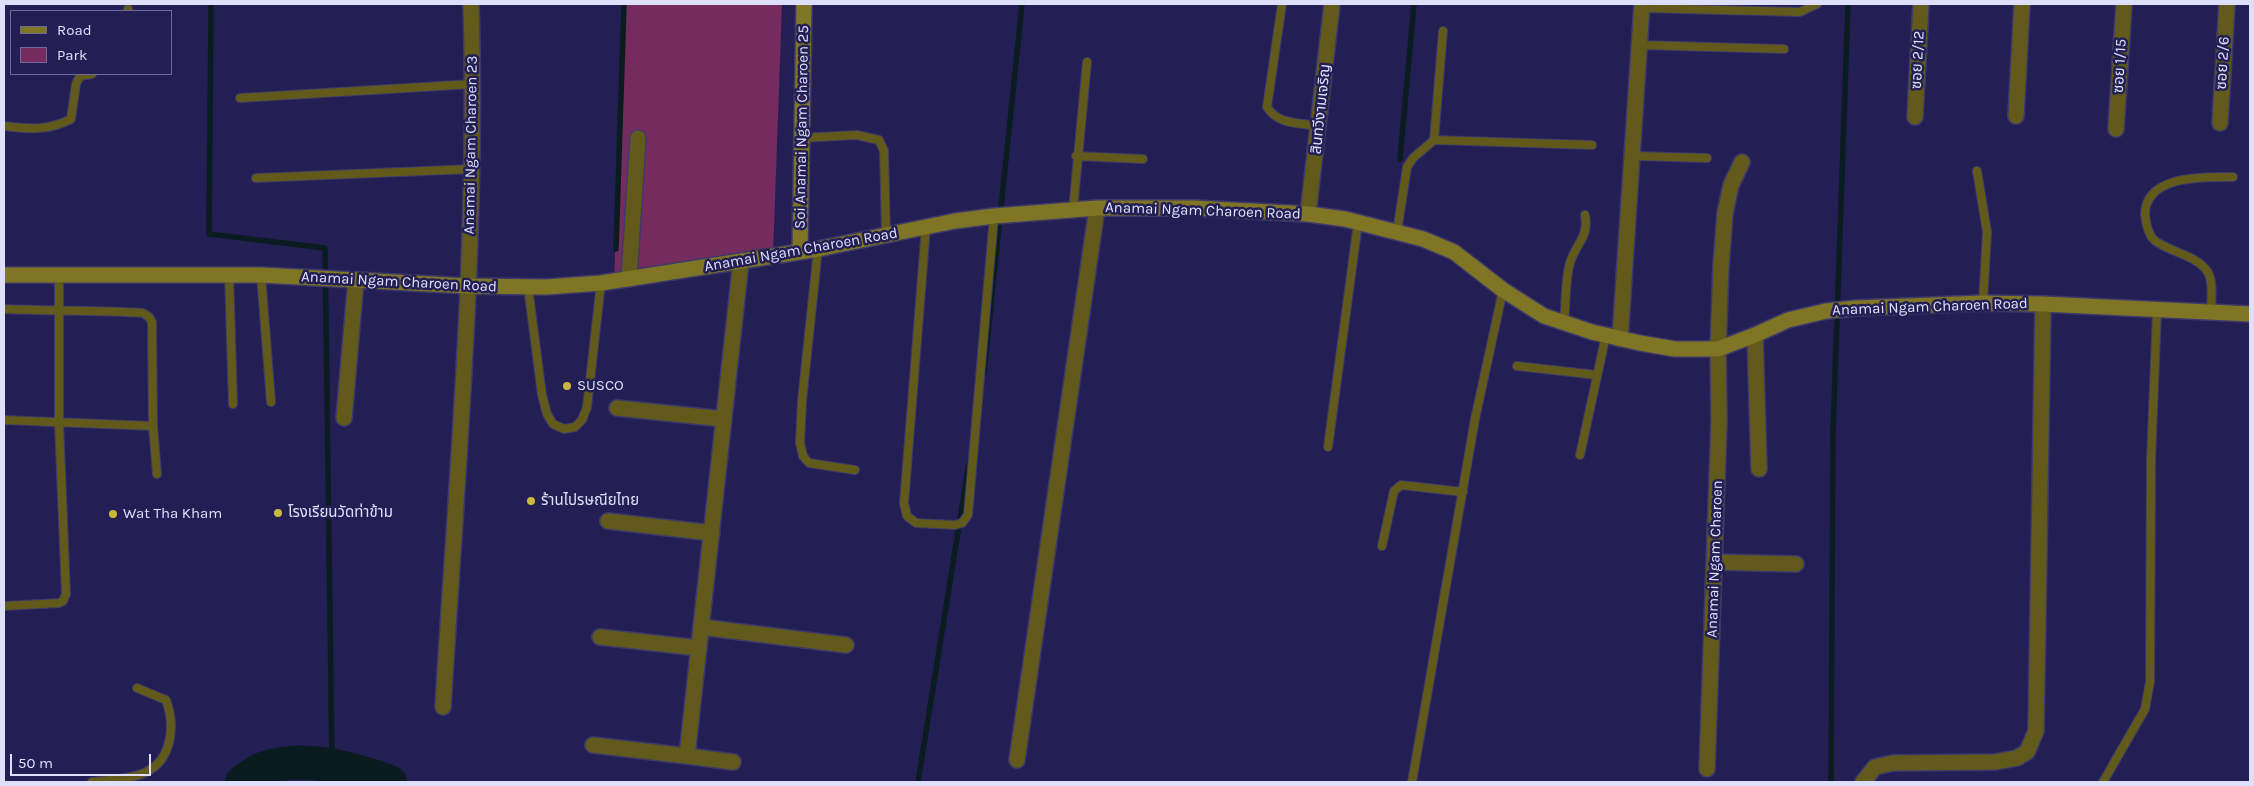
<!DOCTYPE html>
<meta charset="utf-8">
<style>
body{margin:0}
#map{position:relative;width:2254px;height:786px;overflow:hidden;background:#231f54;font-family:Karla,sans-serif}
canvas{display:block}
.frame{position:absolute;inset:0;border:5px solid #dee0fb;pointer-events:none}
.legend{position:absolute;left:10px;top:10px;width:162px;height:65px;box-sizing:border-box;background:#231f54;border:1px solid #6e6c97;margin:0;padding:6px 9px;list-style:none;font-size:15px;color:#dee0fb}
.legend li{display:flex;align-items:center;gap:10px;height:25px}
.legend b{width:25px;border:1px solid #6e6c97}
.scale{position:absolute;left:10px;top:754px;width:141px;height:22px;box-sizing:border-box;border:2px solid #dee0fb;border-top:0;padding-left:6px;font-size:15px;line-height:18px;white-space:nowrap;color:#dee0fb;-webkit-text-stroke:4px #231f54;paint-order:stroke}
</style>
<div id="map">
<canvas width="2254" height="786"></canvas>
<div class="frame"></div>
<ul class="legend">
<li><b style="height:6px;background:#7f7524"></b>Road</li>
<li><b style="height:14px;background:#762b5f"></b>Park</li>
</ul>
<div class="scale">50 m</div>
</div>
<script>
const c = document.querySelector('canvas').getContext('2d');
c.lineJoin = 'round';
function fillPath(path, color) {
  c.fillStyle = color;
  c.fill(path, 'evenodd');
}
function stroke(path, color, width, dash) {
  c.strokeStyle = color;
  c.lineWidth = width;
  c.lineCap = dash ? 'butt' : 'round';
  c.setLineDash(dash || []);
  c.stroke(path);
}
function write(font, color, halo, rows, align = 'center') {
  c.font = font + ' Karla,"Noto Sans Thai",sans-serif';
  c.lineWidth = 5;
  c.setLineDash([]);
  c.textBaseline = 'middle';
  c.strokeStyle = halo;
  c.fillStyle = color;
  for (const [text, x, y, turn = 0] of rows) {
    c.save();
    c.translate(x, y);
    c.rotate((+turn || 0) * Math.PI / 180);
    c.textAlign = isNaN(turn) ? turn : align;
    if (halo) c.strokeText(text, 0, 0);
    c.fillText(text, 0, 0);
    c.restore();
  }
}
fillPath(new Path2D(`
 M 624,4 L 782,4 L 773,256 L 614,283 Z`), '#762b5f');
stroke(new Path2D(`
 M 211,4 L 209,234 L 325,248 L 332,764
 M 1400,159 L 1414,4
 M 616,249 L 624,4
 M 984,373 L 1022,4
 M 918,782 L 969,463
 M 1831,782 L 1833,432 L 1848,4`), '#0b1c21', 5.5);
stroke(new Path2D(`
 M 242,782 C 249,778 257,770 265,768 C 304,754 353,769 390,782`), '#0b1c21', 34);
const lane = new Path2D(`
 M 1282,4 L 1267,107 C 1278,125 1300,123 1319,126
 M 1642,8 L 1800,12 L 1817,4
 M 128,9 L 128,11
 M 1640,45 L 1784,49
 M 240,98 L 473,84
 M 4,126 C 28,129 49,131 71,119 L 76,84 L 80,76 L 92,74
 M 800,138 L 857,135 L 879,140 L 884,151 L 886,235
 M 1434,140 L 1592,145
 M 1076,156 L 1143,159
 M 1634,156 L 1707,158
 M 1977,171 L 1987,232 L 1983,303
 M 256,178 L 472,169
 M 1073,210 L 1087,62
 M 926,227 L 904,503 L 907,516 L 916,523 L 955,525 L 962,523 L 968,515 L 994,216
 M 1397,232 L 1407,167 L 1413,158 L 1434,140 L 1443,31
 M 818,249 L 802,401 L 800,443 L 803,456 L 809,463 L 855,470
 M 229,274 L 233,404
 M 261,275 L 271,402
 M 528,287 L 542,395 L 547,414 L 553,424 L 564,429 L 575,427 L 582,420 L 587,407 L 601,283
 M 4,309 C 50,311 97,310 143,313 L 149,317 L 152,322 L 153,426 L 157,474
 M 2211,312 C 2211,300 2214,281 2207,271 C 2196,255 2169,252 2154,240 C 2148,234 2146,224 2145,215 C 2145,174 2206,177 2233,177
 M 1564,322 C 1566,304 1565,279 1570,263 C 1576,243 1589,238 1585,215
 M 1517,366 L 1597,375
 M 4,420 L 153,426
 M 1328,447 L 1358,223
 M 1580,455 L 1606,335
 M 1382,546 L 1394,491 L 1401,485 L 1463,492
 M 4,606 L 59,603 L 63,601 L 66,594 L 59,423 L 59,275
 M 92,782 C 107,780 133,779 146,772 C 173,759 175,724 166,700 L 137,688
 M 1412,782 L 1475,419 L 1503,290
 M 2103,782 L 2145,709 L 2150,682 L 2151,460 L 2157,311`);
const street = new Path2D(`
 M 2016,116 L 2022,4
 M 1915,117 L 1921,4
 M 2220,123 L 2227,4
 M 2116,129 L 2124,4
 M 1308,214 L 1332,4
 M 629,279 L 638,138
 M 1755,335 L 1759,469
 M 1620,339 L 1642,4
 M 617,408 L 724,419
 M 344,418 L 356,280
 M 608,521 L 712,533
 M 1715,562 L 1796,564
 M 701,627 L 846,645
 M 600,637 L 699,648
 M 443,707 C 457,473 478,238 471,4
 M 593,745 L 687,756 L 741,261
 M 687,756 L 733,762
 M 1017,760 L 1097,208
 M 1707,769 L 1719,421 L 1718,349 L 1721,266 L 1725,213 L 1731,185 L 1742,162
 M 1863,782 L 1875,767 L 1893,763 L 1995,762 L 2017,758 L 2027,752 L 2036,731 L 2043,304`);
const secondary = new Path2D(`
 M 800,251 L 804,4
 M 4,275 L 261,275 L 468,286 L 546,287 L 601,283 L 818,249 L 955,221 L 994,216 L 1097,208 L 1194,208 L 1308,214 L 1345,219 L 1423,239 L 1454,252 L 1503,290 L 1544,316 L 1592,332 L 1640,343 L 1675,349 L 1718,349 L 1755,335 L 1788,320 L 1826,311 L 1856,308 L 1983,303 L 2043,304 L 2250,314`);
stroke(lane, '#3d3a6b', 10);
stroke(street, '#3d3a6b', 18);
stroke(secondary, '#3d3a6b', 18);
stroke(lane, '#625a1b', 8);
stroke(street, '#625a1b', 15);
stroke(secondary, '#7f7524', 15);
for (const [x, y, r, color] of [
 [567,386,5,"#caba39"],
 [531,501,5,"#caba39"],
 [278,513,5,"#caba39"],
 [113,514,5,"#caba39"]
]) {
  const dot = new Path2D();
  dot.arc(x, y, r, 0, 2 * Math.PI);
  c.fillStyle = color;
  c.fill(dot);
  stroke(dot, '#231f54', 2);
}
write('15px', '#dee0fb', '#231f54', [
 ["ซอย 2/12",1918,60,-87],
 ["ซอย 2/6",2223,63,-87],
 ["ซอย 1/15",2120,66,-87],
 ["สินทวีงามเจริญ",1321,109,-84],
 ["Soi Anamai Ngam Charoen 25",802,127,-89],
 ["Anamai Ngam Charoen 23",471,145,-89],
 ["Anamai Ngam Charoen Road",1203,211,2],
 ["Anamai Ngam Charoen Road",801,250,-10],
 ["Anamai Ngam Charoen Road",399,282,3],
 ["Anamai Ngam Charoen Road",1930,307,-2],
 ["Anamai Ngam Charoen",1715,559,-88]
]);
write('15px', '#dee0fb', '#231f54', [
 ["SUSCO",577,386],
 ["ร้านไปรษณียไทย",541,501],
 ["โรงเรียนวัดท่าข้าม",288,513],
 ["Wat Tha Kham",123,514]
], 'left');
</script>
